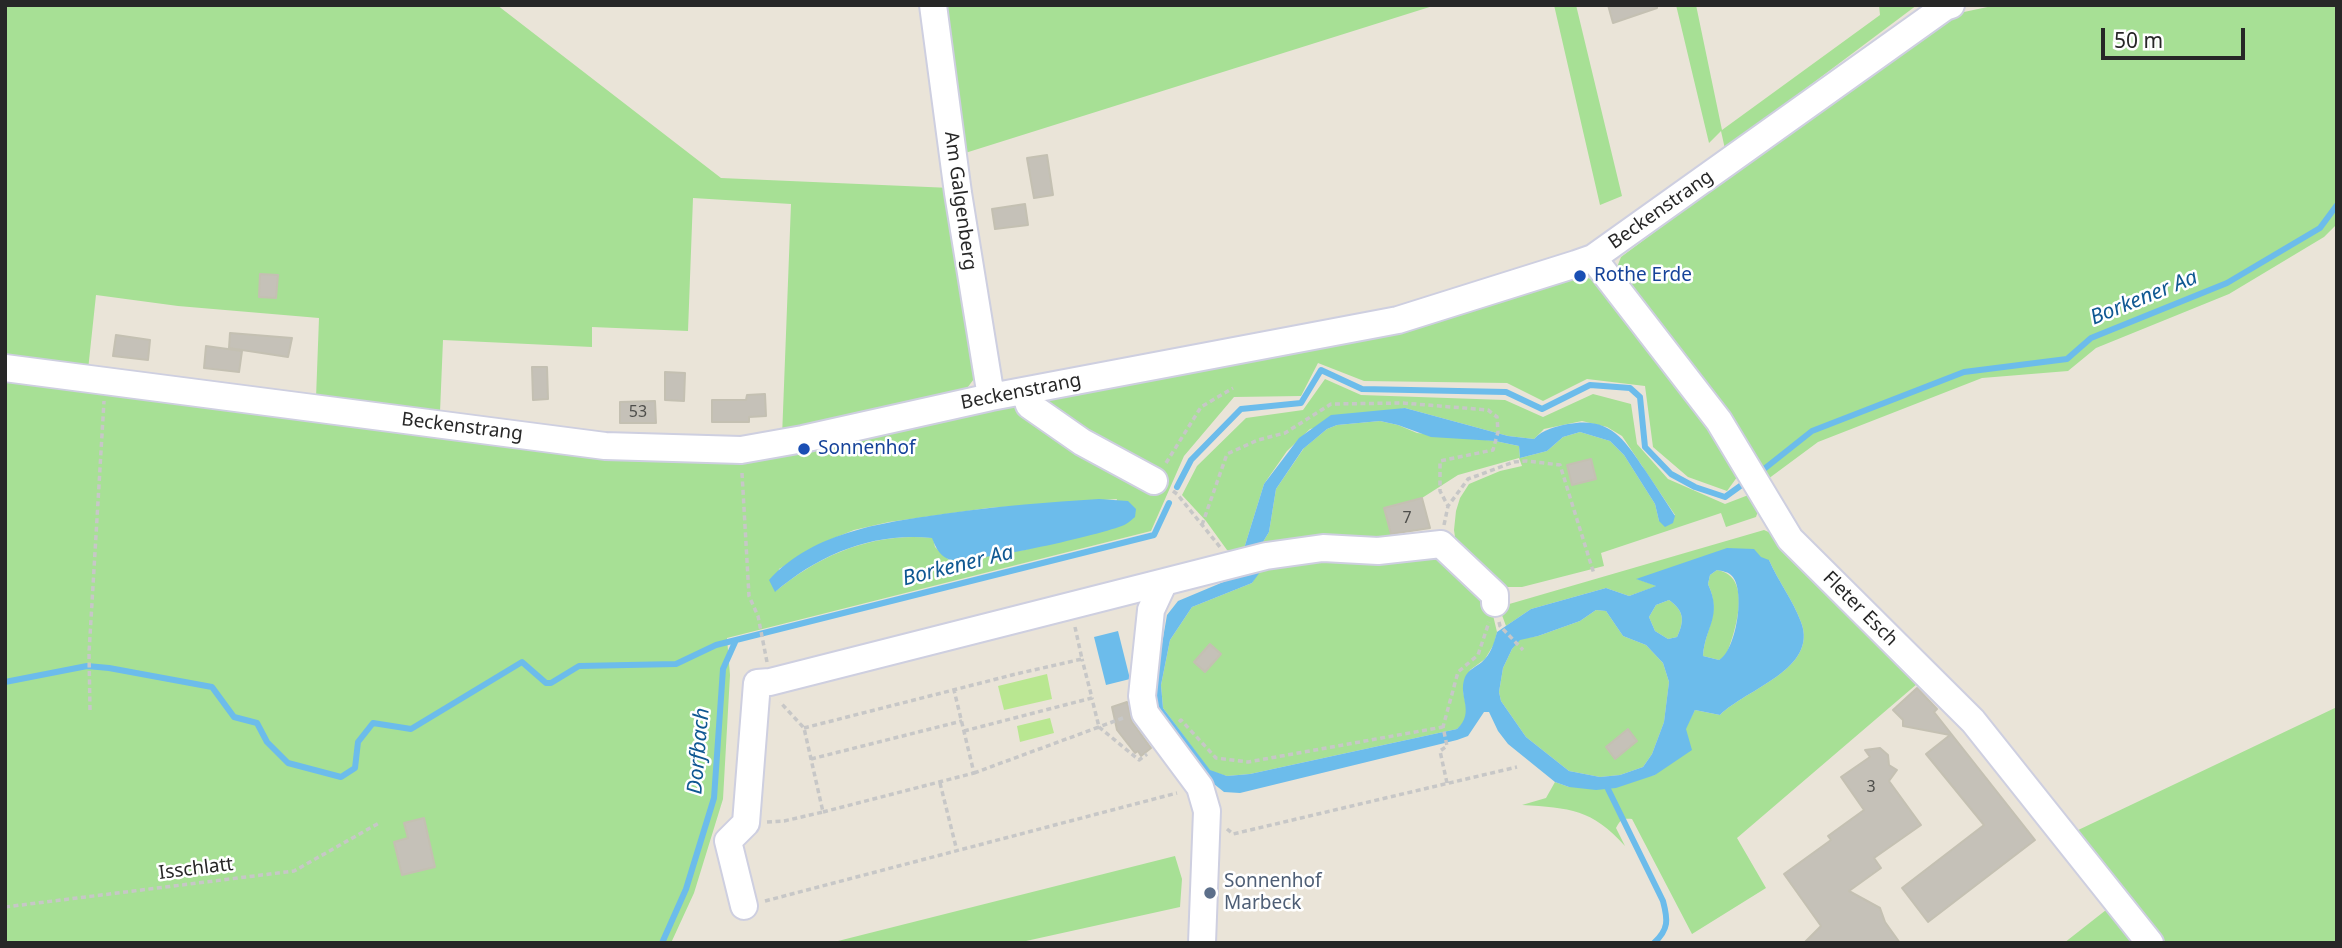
<!DOCTYPE html>
<style>
body{margin:0}
#map{position:relative;width:2342px;height:948px;overflow:hidden;background:#eae4d8;font-family:"Noto Sans",sans-serif}
canvas{display:block}
.frame{position:absolute;inset:0;border:7px solid #272727;pointer-events:none}
.scale{position:absolute;left:2101px;top:28px;width:144px;height:32px;box-sizing:border-box;border:4px solid #272727;border-top:0;padding-left:9px;font-size:21px;line-height:24px;white-space:nowrap;color:#272727;-webkit-text-stroke:5px #fff;paint-order:stroke}
</style>
<div id="map">
<canvas width="2342" height="948"></canvas>
<div class="frame"></div>
<div class="scale">50 m</div>
</div>
<script>
const c = document.querySelector('canvas').getContext('2d');
c.lineJoin = 'round';
function fillPath(path, color) {
  c.fillStyle = color;
  c.fill(path, 'evenodd');
}
function stroke(path, color, width, dash) {
  c.strokeStyle = color;
  c.lineWidth = width;
  c.lineCap = dash ? 'butt' : 'round';
  c.setLineDash(dash || []);
  c.stroke(path);
}
function write(font, color, halo, rows, align = 'center') {
  c.font = font + ' "Noto Sans",sans-serif';
  c.lineWidth = 5;
  c.setLineDash([]);
  c.textBaseline = 'middle';
  c.strokeStyle = halo;
  c.fillStyle = color;
  for (const [text, x, y, turn = 0] of rows) {
    c.save();
    c.translate(x, y);
    c.rotate((+turn || 0) * Math.PI / 180);
    c.textAlign = isNaN(turn) ? turn : align;
    if (halo) c.strokeText(text, 0, 0);
    c.fillText(text, 0, 0);
    c.restore();
  }
}
fillPath(new Path2D(`
 M 5,5 L 497,5 L 721,178 L 951,188 L 977,375 L 961,396 L 782,437 L 791,204 L 693,198 L 688,331 L 592,327 L 592,347 L 443,340 L 440,412 L 316,398 L 319,318 L 178,306 L 96,295 L 88,370 L 5,359 Z
 M 940,5 L 1436,5 L 962,154 Z
 M 1554,5 L 1576,5 L 1622,196 L 1600,205 Z
 M 1676,5 L 1696,5 L 1722,130 L 1880,15 L 1879,5 L 1917,5 L 1725,149 L 1721,131 L 1709,143 Z
 M 1997,5 L 2337,5 L 2337,224 L 2324,237 L 2229,294 L 2096,348 L 2068,371 L 1982,378 L 1818,442 L 1768,479 L 1614,275 L 1621,257 L 1945,16 Z
 M 1572,273 L 1597,281 L 1712,421 L 1740,473 L 1727,491 L 1688,477 L 1653,447 L 1645,386 L 1587,379 L 1543,401 L 1507,383 L 1364,381 L 1318,363 L 1301,396 L 1234,397 L 1184,456 L 1151,531 L 727,638 L 730,675 L 723,799 L 694,893 L 671,943 L 5,943 L 5,379 L 753,457 ZM 1117,499 L 1107,530 L 1024,550 L 949,560 L 935,547 L 933,538 C 874,532 821,554 776,591 L 779,569 L 827,541 L 854,530 L 889,522 L 988,508 Z
 M 1325,379 L 1361,395 L 1505,400 L 1543,417 L 1593,394 L 1631,404 L 1637,444 L 1668,479 L 1725,504 L 1751,494 L 1758,511 L 1756,517 L 1726,527 L 1721,513 L 1601,553 L 1604,566 L 1522,587 L 1508,587 L 1496,583 L 1456,544 L 1454,530 L 1456,511 L 1460,498 L 1469,484 L 1500,471 L 1522,466 L 1519,458 L 1458,475 L 1422,498 L 1384,508 L 1392,538 L 1262,551 L 1263,542 L 1269,532 L 1276,489 L 1304,448 L 1327,429 L 1337,425 L 1380,421 L 1398,425 L 1417,433 L 1495,441 L 1519,446 L 1520,458 L 1547,451 L 1563,437 L 1580,432 L 1610,441 L 1624,455 L 1655,504 L 1659,521 L 1675,515 L 1622,436 L 1607,427 L 1582,421 L 1544,429 L 1534,439 L 1508,436 L 1405,408 L 1310,429 L 1287,451 L 1264,484 L 1242,555 L 1227,550 L 1206,521 L 1182,495 L 1197,466 L 1246,418 L 1303,410 Z
 M 1764,530 L 1773,534 L 1924,678 L 1737,838 L 1766,888 L 1692,934 L 1632,819 C 1623,818 1620,820 1616,828 L 1625,846 C 1592,809 1570,808 1522,805 L 1546,798 L 1555,782 L 1569,787 L 1655,775 L 1685,729 L 1695,710 L 1720,715 C 1746,689 1819,669 1801,622 C 1793,600 1778,581 1769,560 L 1637,579 L 1657,586 L 1629,596 L 1606,588 L 1531,609 L 1506,626 L 1499,607 Z
 M 1441,554 L 1492,611 L 1497,632 L 1494,644 L 1485,659 L 1470,670 L 1463,691 L 1467,711 L 1465,722 L 1457,729 L 1250,774 L 1227,776 L 1210,771 L 1163,708 L 1161,685 L 1170,640 L 1192,607 L 1252,583 L 1263,563 Z
 M 1717,570 C 1754,576 1735,633 1726,656 L 1719,660 L 1703,656 C 1705,627 1722,615 1708,584 L 1710,575 Z
 M 1669,600 C 1684,611 1685,620 1677,637 L 1668,639 L 1655,631 L 1649,617 L 1656,605 Z
 M 1596,610 L 1606,611 L 1623,636 L 1646,645 L 1663,663 L 1669,682 L 1664,722 L 1652,754 L 1643,767 L 1620,775 L 1600,777 L 1569,771 L 1526,737 L 1501,701 L 1499,692 L 1503,668 L 1512,649 L 1520,639 L 1538,636 L 1580,621 Z
 M 2337,707 L 2337,939 L 2334,943 L 2164,943 L 2074,832 Z
 M 1175,856 L 1182,879 L 1180,907 L 1017,943 L 830,943 Z
 M 2106,910 L 2132,943 L 2064,943 Z`), '#a7e095');
fillPath(new Path2D(`
 M 1047,674 L 1052,699 L 1004,710 L 998,686 Z
 M 1050,718 L 1054,733 L 1020,742 L 1017,726 Z`), '#b9e791');
fillPath(new Path2D(`
 M 1405,408 L 1508,436 L 1534,439 C 1544,429 1554,427 1568,424 C 1610,416 1624,439 1645,470 C 1655,485 1665,500 1675,516 L 1673,523 L 1665,527 L 1659,521 L 1655,504 L 1624,455 L 1610,441 L 1580,432 L 1563,437 L 1547,451 L 1520,458 L 1519,446 L 1495,441 L 1431,437 L 1398,425 L 1380,421 L 1337,425 L 1327,429 L 1303,449 L 1276,489 L 1269,532 L 1263,542 L 1262,551 L 1242,555 L 1264,484 L 1299,438 L 1331,415 Z
 M 1099,499 L 1128,501 L 1136,509 L 1135,517 C 1132,519 1130,522 1126,524 C 1108,534 963,566 948,559 C 939,555 935,546 932,538 C 873,532 820,554 775,592 L 769,580 C 815,530 887,522 950,513 C 1000,506 1049,502 1099,499 Z
 M 1727,548 L 1754,549 L 1761,557 L 1769,560 C 1778,581 1793,600 1801,622 C 1819,669 1746,689 1720,715 L 1695,710 L 1686,729 L 1692,750 L 1655,775 L 1616,788 L 1596,790 L 1569,787 L 1555,782 L 1508,744 L 1498,731 L 1489,712 L 1484,712 L 1468,736 L 1457,740 L 1240,793 L 1224,792 L 1204,776 L 1158,712 L 1154,690 L 1167,615 L 1178,601 L 1240,575 L 1263,568 L 1252,583 L 1192,607 L 1170,640 L 1161,685 L 1163,708 L 1210,770 L 1227,776 L 1250,774 L 1457,729 C 1476,711 1457,697 1465,677 C 1469,669 1476,667 1482,662 C 1491,654 1494,643 1497,632 L 1531,609 L 1606,588 L 1629,596 L 1656,586 L 1636,579 ZM 1717,570 C 1722,571 1729,572 1732,576 C 1746,591 1736,651 1719,660 L 1703,656 C 1705,626 1723,617 1708,584 L 1710,575 ZM 1669,600 C 1684,611 1685,620 1677,637 L 1668,639 L 1655,631 L 1649,617 L 1656,605 ZM 1596,610 L 1606,611 L 1623,636 L 1646,645 L 1663,663 L 1669,682 L 1664,722 L 1652,754 L 1643,767 L 1620,775 L 1600,777 L 1569,771 L 1526,737 L 1501,701 L 1499,692 L 1503,668 L 1512,649 L 1520,640 L 1538,636 L 1580,621 Z
 M 1118,631 L 1130,679 L 1106,685 L 1094,637 Z`), '#6cbceb');
stroke(new Path2D(`
 M 1759,473 L 1812,431 L 1964,372 L 2067,359 L 2091,338 L 2227,283 L 2320,228 L 2337,205
 M 1177,487 L 1191,460 L 1241,409 L 1301,403 L 1321,370 L 1362,389 L 1506,392 L 1542,409 L 1590,385 L 1630,388 L 1640,397 L 1645,447 L 1671,474 L 1695,487 L 1725,497 L 1743,484
 M 5,682 L 87,666 L 109,668 L 212,687 L 234,717 L 257,723 L 267,742 L 288,763 L 341,777 L 355,768 L 358,742 L 373,723 L 411,729 L 522,662 L 546,683 L 551,683 L 579,666 L 676,664 L 716,645 L 1154,535 L 1169,503
 M 1608,789 L 1663,901 C 1668,920 1669,929 1654,943
 M 662,943 L 686,889 L 714,798 L 723,669 L 736,640`), '#6cbceb', 6);
const building = new Path2D(`
 M 1608,5 L 1657,5 L 1657,8 L 1613,23 Z
 M 1047,155 L 1053,195 L 1034,198 L 1027,158 Z
 M 1025,204 L 1028,225 L 995,229 L 992,209 Z
 M 260,274 L 278,275 L 276,298 L 259,297 Z
 M 230,333 L 292,338 L 288,357 L 229,348 Z
 M 116,335 L 150,340 L 148,360 L 113,356 Z
 M 206,346 L 242,351 L 239,372 L 204,368 Z
 M 532,367 L 547,367 L 548,399 L 533,400 Z
 M 665,372 L 685,373 L 684,401 L 665,400 Z
 M 765,394 L 766,416 L 749,417 L 749,422 L 712,422 L 712,400 L 746,400 L 747,395 Z
 M 655,401 L 656,423 L 620,423 L 620,402 Z
 M 1591,459 L 1596,479 L 1572,485 L 1567,465 Z
 M 1422,498 L 1430,528 L 1391,534 L 1384,508 Z
 M 1210,644 L 1221,654 L 1205,672 L 1194,662 Z
 M 1917,688 L 1937,709 L 1934,712 L 2035,840 L 1928,922 L 1902,888 L 1984,825 L 1926,754 L 1950,735 L 1903,726 L 1903,720 L 1893,710 Z
 M 1127,702 L 1132,722 L 1151,748 L 1141,756 L 1138,751 L 1135,753 L 1117,730 L 1112,707 Z
 M 1628,729 L 1637,741 L 1615,759 L 1606,747 Z
 M 1880,748 L 1888,755 L 1889,765 L 1897,770 L 1889,781 L 1921,825 L 1874,858 L 1881,868 L 1849,891 L 1880,908 L 1885,922 L 1900,943 L 1804,943 L 1821,926 L 1784,874 L 1831,840 L 1828,836 L 1864,810 L 1841,777 L 1870,757 L 1865,750 Z
 M 424,818 L 435,867 L 402,875 L 394,842 L 408,838 L 404,823 Z`);
fillPath(building, '#c5c1b8');
stroke(building, '#c4c0b2', 2);
const minor = new Path2D(`
 M 933,5 L 958,193 L 991,397
 M 1593,258 L 1719,421 L 1790,539 L 1973,721 L 2150,943
 M 5,368 L 605,446 L 741,450 L 803,439 L 991,397 L 1398,320 L 1576,264 L 1593,258 L 1945,7 L 1951,5
 M 1025,391 L 1029,405 L 1082,442 L 1154,481
 M 1164,582 L 1266,556 L 1323,548 L 1378,551 L 1441,544 L 1495,595 L 1495,603
 M 744,906 L 728,841 L 746,823 L 757,683 L 770,682 L 1164,582 L 1151,610 L 1142,696 L 1145,713 L 1200,787 L 1207,811 L 1202,943`);
stroke(minor, '#cecfe0', 30);
stroke(new Path2D(`
 M 1166,463 L 1201,407 L 1233,388
 M 742,473 L 749,596 L 758,616 L 767,662
 M 1173,491 L 1177,494 L 1220,547
 M 1202,525 L 1227,454 L 1258,440 L 1285,433 L 1331,404 L 1403,403 L 1488,410 L 1497,417 L 1498,432 L 1493,450 L 1440,461 L 1440,491 L 1448,506
 M 1444,525 L 1448,506 L 1468,479 L 1514,462 L 1527,461 L 1560,465 L 1594,574
 M 1499,622 L 1500,626 L 1523,650
 M 90,710 L 89,653 L 104,401
 M 1123,718 L 1099,727 L 1139,760 L 1147,754
 M 1179,722 L 1181,720 L 1216,758 L 1248,762 L 1443,727
 M 804,728 L 1016,674 L 1082,659 L 1075,627
 M 964,731 L 1092,698 L 1082,659
 M 811,759 L 962,721
 M 974,773 L 1099,727 L 1092,699
 M 940,783 L 957,851
 M 1447,783 L 1440,751 L 1447,746 L 1443,727 L 1458,672 L 1478,655 L 1489,622
 M 823,812 L 974,773 L 954,690
 M 767,822 L 784,821 L 823,812 L 804,728 L 780,702
 M 1227,829 L 1233,834 L 1517,767
 M 765,901 L 1177,793
 M 5,907 L 294,871 L 379,823`), '#c7c7c7', 3.5, [5, 3.5]);
stroke(minor, '#fff', 26);
for (const [x, y, r, color] of [
 [1580,276,7,"#1a4fb4"],
 [804,449,7,"#1a4fb4"],
 [1210,893,7,"#5c6f8a"]
]) {
  const dot = new Path2D();
  dot.arc(x, y, r, 0, 2 * Math.PI);
  c.fillStyle = color;
  c.fill(dot);
  stroke(dot, '#fff', 2.5);
}
write('16px', '#4e4e4b', null, [
 ["53",638,412],
 ["7",1407,518],
 ["3",1871,787]
]);
write('19px', '#272727', '#fff', [
 ["Am Galgenberg",960,201,82],
 ["Beckenstrang",1661,210,-35],
 ["Beckenstrang",1021,392,-11],
 ["Beckenstrang",462,427,7],
 ["Fleter Esch",1860,609,45],
 ["Isschlatt",196,869,-7]
]);
write('19px', '#164399', '#fff', [
 ["Rothe Erde",1594,276],
 ["Sonnenhof",818,449]
], 'left');
write('19px', '#4e5e75', '#fff', [
 ["Sonnenhof",1224,882],
 ["Marbeck",1224,904]
], 'left');
write('italic 21px', '#0f5892', '#fff', [
 ["Borkener Aa",2144,298,-22],
 ["Borkener Aa",958,566,-14],
 ["Dorfbach",699,751,-85]
]);
</script>
